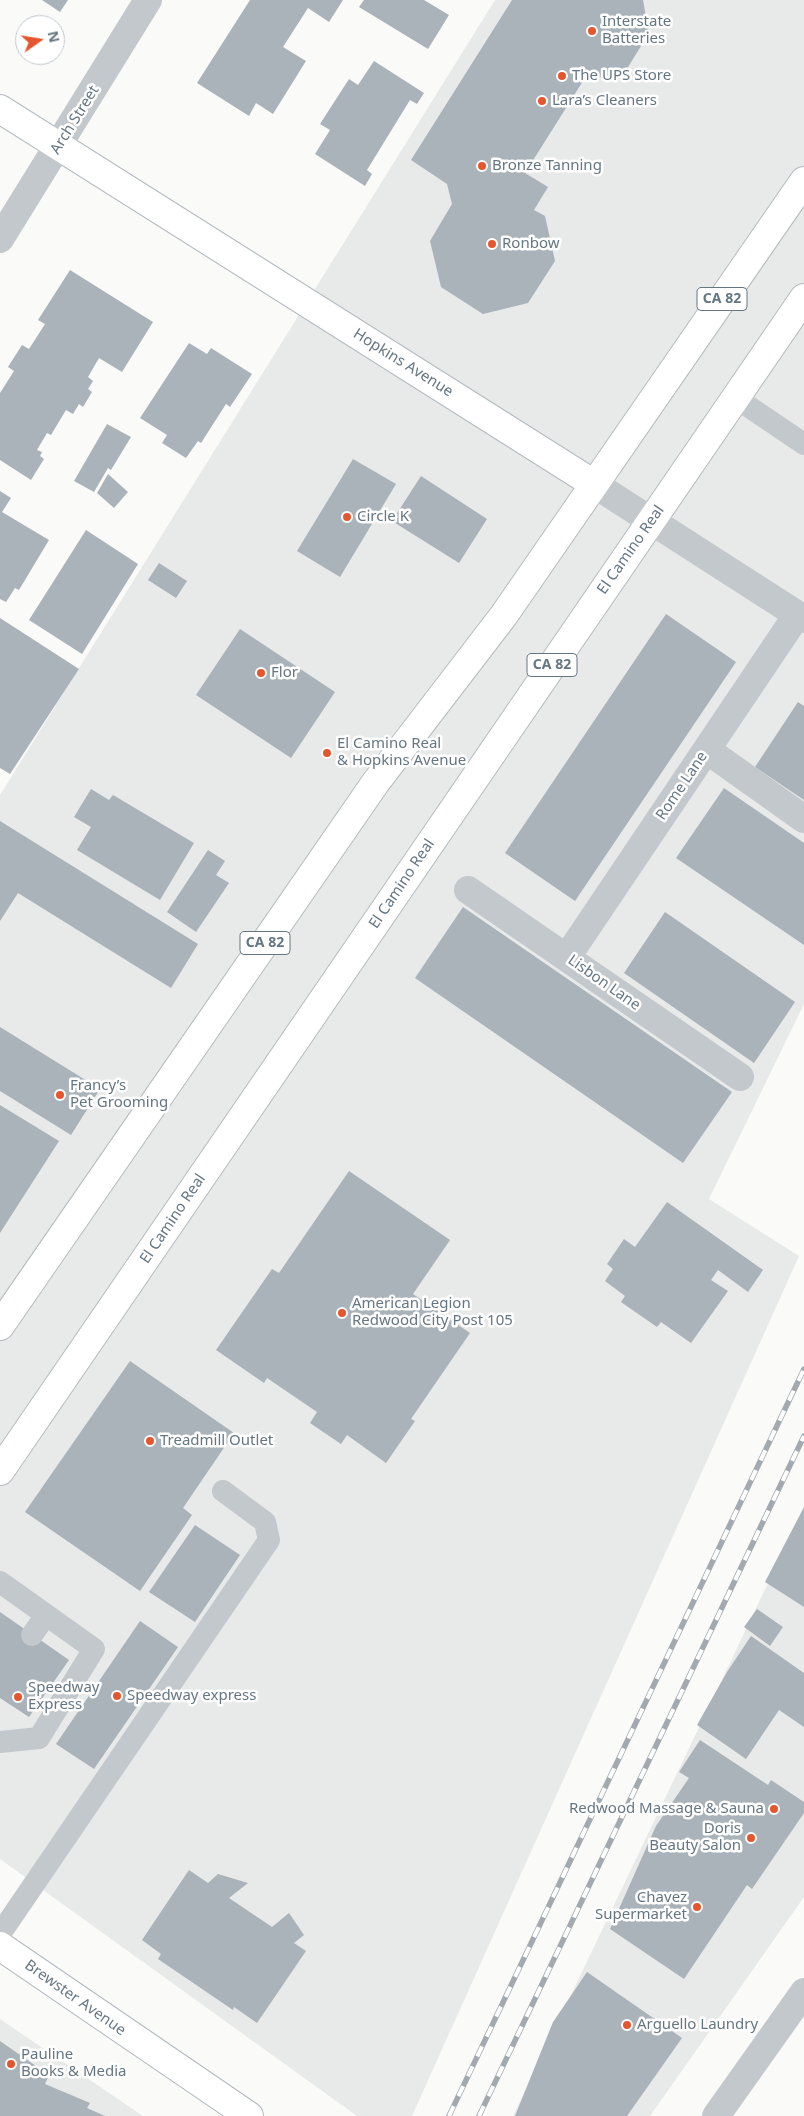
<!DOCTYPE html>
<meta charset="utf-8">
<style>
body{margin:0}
#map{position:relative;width:804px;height:2116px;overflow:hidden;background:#fafaf8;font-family:"Noto Sans",sans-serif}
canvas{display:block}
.north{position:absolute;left:15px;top:15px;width:50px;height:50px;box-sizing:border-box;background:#fff;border:1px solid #c1c8cd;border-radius:50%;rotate:77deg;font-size:14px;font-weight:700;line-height:20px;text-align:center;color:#657683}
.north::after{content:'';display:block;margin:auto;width:18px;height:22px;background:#e4572e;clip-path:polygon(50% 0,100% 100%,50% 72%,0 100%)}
</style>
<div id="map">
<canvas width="804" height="2116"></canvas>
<div class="north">N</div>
</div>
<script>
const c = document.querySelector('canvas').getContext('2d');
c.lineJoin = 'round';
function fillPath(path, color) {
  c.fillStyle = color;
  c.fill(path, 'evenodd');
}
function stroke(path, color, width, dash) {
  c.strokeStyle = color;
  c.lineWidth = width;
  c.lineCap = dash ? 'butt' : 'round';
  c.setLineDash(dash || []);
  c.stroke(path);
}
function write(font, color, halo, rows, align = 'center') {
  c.font = font + ' "Noto Sans",sans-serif';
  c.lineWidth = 5;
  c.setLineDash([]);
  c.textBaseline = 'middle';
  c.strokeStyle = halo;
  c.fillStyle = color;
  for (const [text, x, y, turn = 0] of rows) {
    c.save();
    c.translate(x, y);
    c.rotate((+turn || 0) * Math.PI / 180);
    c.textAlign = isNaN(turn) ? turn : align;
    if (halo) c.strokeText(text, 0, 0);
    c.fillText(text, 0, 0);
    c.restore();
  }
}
fillPath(new Path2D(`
 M 495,0 L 804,0 L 804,1004 L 709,1199 L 799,1256 L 412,2116 L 357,2116 L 0,1859 L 0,795 Z
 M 804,1508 L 804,1897 L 650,2116 L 513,2116 Z
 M 0,2019 L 143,2116 L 0,2116 Z`), '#e8e9e9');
fillPath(new Path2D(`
 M 42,0 L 68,0 L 60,12 Z
 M 250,0 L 343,0 L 329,22 L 308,8 L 283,47 L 306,61 L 273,114 L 256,103 L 249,116 L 197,83 Z
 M 364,0 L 424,0 L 449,15 L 428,49 L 359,7 Z
 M 512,0 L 643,0 L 649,33 L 625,72 L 583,81 L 525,173 L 548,187 L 534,210 L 545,216 L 555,261 L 528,303 L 483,314 L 441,287 L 430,241 L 452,204 L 447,184 L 411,160 Z
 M 374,61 L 424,93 L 417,104 L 410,100 L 367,170 L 372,174 L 365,186 L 315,154 L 330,130 L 320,124 L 349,79 L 358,85 Z
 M 70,270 L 153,322 L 122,372 L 99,358 L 88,377 L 93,381 L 88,389 L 92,392 L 83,407 L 79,404 L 73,414 L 66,410 L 51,435 L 47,433 L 37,450 L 42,452 L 40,456 L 44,459 L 31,480 L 0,460 L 0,393 L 14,371 L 8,367 L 22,345 L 29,349 L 45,324 L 38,320 Z
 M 189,343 L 207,354 L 211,348 L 252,374 L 230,407 L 226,404 L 201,443 L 198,441 L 186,458 L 162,443 L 167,435 L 140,418 Z
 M 107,424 L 131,437 L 111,470 L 108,468 L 94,492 L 74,481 Z
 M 353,459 L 396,484 L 340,577 L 297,551 Z
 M 108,474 L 128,492 L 114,508 L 97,493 Z
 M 421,476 L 487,519 L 459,563 L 392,521 Z
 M 0,491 L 11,498 L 2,512 L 49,540 L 19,590 L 15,588 L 6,602 L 0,599 Z
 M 86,530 L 138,564 L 82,654 L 29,620 Z
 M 159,563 L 187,581 L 176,598 L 148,580 Z
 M 666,614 L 736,662 L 575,901 L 505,853 Z
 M 0,618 L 79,669 L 10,774 L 0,768 Z
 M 240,629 L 335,692 L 291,758 L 196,695 Z
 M 798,702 L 804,706 L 804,800 L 755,767 Z
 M 724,788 L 804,843 L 804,945 L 676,858 Z
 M 91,789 L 109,800 L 113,795 L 194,843 L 160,900 L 77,850 L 91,827 L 74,817 Z
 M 0,821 L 198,944 L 171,988 L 18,893 L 0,921 Z
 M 208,850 L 225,861 L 216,875 L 229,883 L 196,932 L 167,912 Z
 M 463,907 L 732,1092 L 683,1163 L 415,978 Z
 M 665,912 L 795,1002 L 754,1063 L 624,973 Z
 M 0,1027 L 100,1089 L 71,1135 L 0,1091 Z
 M 0,1105 L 59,1141 L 0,1233 Z
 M 349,1171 L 450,1240 L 413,1294 L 470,1333 L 411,1419 L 415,1421 L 386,1463 L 347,1435 L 341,1444 L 310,1423 L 317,1412 L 267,1378 L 264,1383 L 216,1350 L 272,1269 L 279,1273 Z
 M 667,1202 L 763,1270 L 748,1292 L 718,1270 L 711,1280 L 728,1291 L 691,1343 L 661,1322 L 657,1327 L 621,1302 L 625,1296 L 605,1281 L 613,1269 L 607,1264 L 624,1239 L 635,1247 Z
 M 130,1361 L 234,1433 L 183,1508 L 192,1515 L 140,1591 L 25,1512 Z
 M 804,1507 L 804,1607 L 765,1582 Z
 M 195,1525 L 240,1555 L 195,1622 L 149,1592 Z
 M 757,1609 L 783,1627 L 770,1646 L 744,1627 Z
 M 0,1612 L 69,1660 L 29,1717 L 0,1698 Z
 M 140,1621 L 178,1647 L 94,1769 L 56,1744 Z
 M 751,1636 L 804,1673 L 804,1727 L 779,1710 L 746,1759 L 697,1725 L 727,1672 Z
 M 700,1740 L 768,1785 L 771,1780 L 804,1802 L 804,1813 L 752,1889 L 747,1885 L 684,1979 L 610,1929 L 656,1826 L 689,1778 L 679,1772 Z
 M 189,1870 L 208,1883 L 218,1874 L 248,1883 L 229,1898 L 272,1927 L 289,1913 L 304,1935 L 294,1943 L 306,1951 L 257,2023 L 234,2007 L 233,2010 L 158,1959 L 161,1954 L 142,1940 Z
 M 587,1972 L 682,2038 L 627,2116 L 515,2116 L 553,2022 Z
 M 0,2041 L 49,2075 L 45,2084 L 90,2103 L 87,2108 L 105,2116 L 0,2116 Z`), '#aab3b9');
const secondary = new Path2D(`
 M 0,109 L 594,484
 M 0,1946 L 249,2116`);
const primary = new Path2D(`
 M 0,1326 L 376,782 L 504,615 L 804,181
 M 0,1471 L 804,298`);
stroke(secondary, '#b3babf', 30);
stroke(primary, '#b5babe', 30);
stroke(new Path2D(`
 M 736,398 L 804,444
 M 0,1582 L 94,1649 L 39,1738 L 0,1742
 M 32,1635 L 46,1615
 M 0,1934 L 269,1540 L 265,1522 L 223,1491`), '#c3c8cc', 22);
stroke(new Path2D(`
 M 0,239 L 148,0
 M 594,484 L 804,619
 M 707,750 L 804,819
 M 468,890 L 740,1077
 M 567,957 L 797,615
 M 716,2116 L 804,1992`), '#c3c8cc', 28);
stroke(secondary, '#fff', 28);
stroke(primary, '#fff', 28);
const rail = new Path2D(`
 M 449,2116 L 804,1369
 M 479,2116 L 804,1436`);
stroke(rail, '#a2aab0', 5.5);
stroke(rail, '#fff', 4, [11]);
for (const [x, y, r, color] of [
 [592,31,5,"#e4572e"],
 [562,76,5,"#e4572e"],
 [542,101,5,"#e4572e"],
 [482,166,5,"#e4572e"],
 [492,244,5,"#e4572e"],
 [347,517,5,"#e4572e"],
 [261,673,5,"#e4572e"],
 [327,753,5,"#e4572e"],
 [60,1095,5,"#e4572e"],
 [342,1313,5,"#e4572e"],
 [150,1441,5,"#e4572e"],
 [117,1696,5,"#e4572e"],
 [18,1697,5,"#e4572e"],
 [774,1809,5,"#e4572e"],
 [751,1838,5,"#e4572e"],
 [697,1907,5,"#e4572e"],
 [627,2025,5,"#e4572e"],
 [11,2064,5,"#e4572e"]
]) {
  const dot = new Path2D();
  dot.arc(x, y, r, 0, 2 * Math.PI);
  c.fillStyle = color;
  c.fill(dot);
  stroke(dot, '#fff', 2);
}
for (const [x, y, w] of [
 [722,299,50],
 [552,665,50],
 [265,943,50]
]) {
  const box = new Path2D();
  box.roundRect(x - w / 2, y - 11.5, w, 23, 4);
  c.fillStyle = '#fff';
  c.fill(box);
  stroke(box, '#657683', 1);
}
write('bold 14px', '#657683', null, [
 ["CA 82",722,299],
 ["CA 82",552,665],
 ["CA 82",265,943]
]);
write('15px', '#657683', '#fff', [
 ["Interstate",602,22],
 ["Batteries",602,39],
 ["The UPS Store",572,76],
 ["Lara’s Cleaners",552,101],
 ["Bronze Tanning",492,166],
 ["Ronbow",502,244],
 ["Circle K",357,517],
 ["Flor",271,673],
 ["El Camino Real",337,744],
 ["& Hopkins Avenue",337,761],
 ["Francy’s",70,1086],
 ["Pet Grooming",70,1103],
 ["American Legion",352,1304],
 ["Redwood City Post 105",352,1321],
 ["Treadmill Outlet",160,1441],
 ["Speedway",28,1688],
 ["Express",28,1705],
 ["Speedway express",127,1696],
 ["Redwood Massage & Sauna",764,1809,"right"],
 ["Doris",741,1829,"right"],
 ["Beauty Salon",741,1846,"right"],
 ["Chavez",687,1898,"right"],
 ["Supermarket",687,1915,"right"],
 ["Arguello Laundry",637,2025],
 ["Pauline",21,2055],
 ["Books & Media",21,2072]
], 'left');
write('15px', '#657683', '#fff', [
 ["Arch Street",75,120,-58],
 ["Hopkins Avenue",403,363,32],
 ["El Camino Real",631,550,-55],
 ["Rome Lane",682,786,-56],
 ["El Camino Real",402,884,-56],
 ["Lisbon Lane",604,983,35],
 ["El Camino Real",173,1219,-56],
 ["Brewster Avenue",75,1998,35]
]);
</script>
